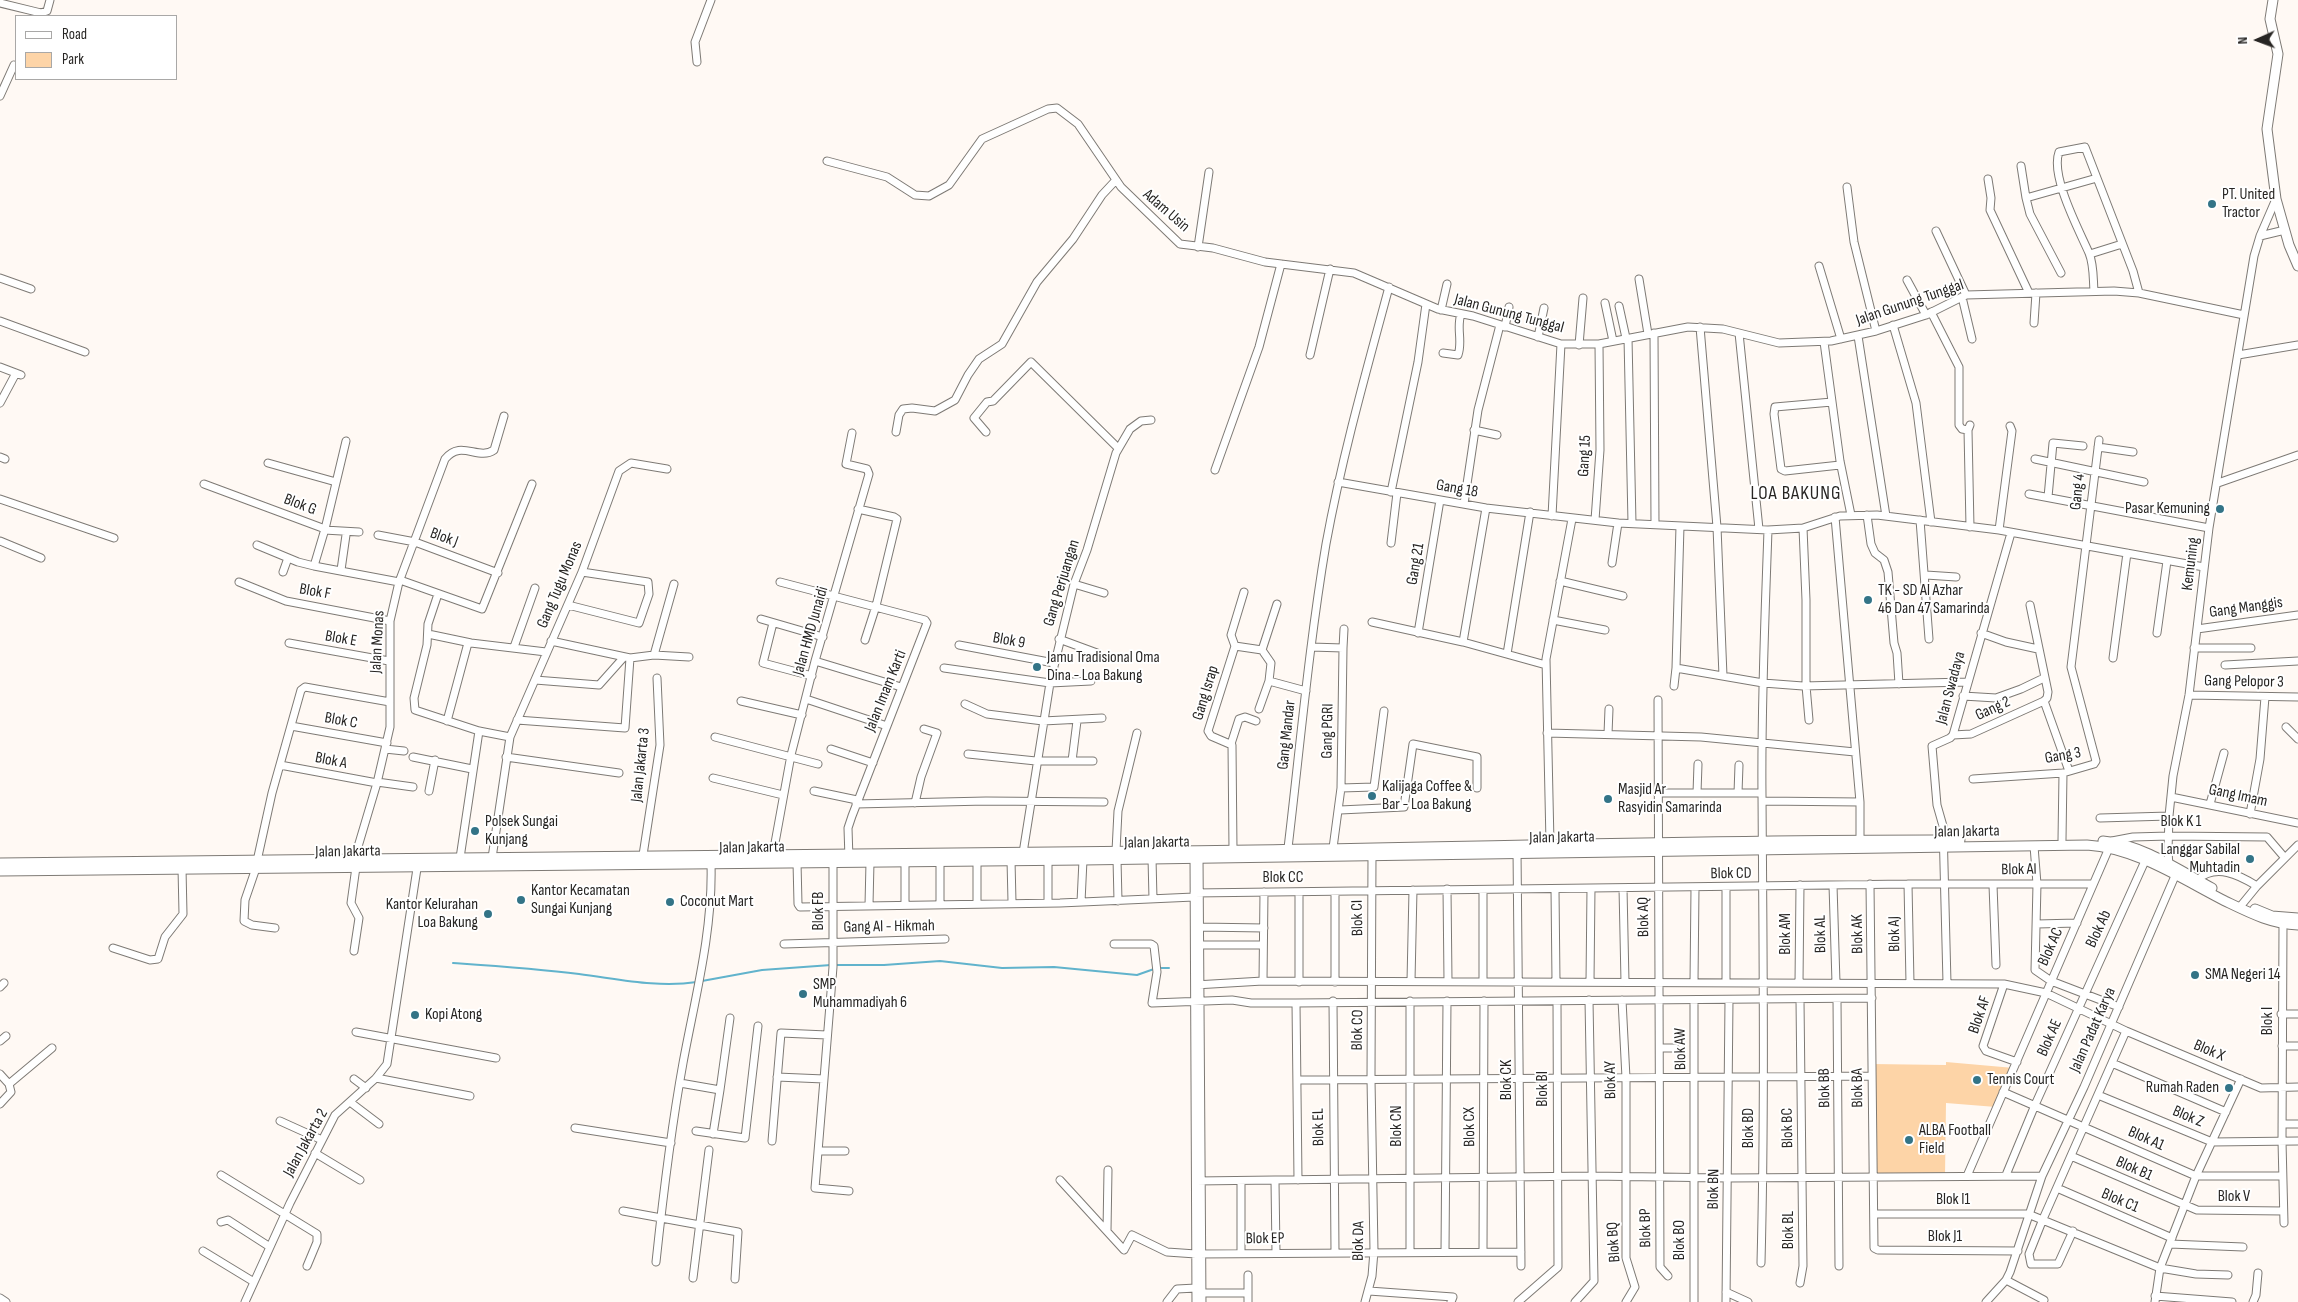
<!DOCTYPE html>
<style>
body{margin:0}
#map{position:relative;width:2298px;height:1302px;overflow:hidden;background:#fff9f4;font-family:"Sofia Sans Condensed",sans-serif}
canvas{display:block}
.legend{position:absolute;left:15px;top:15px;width:162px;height:65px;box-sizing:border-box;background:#fff;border:1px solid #a9a8a7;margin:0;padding:6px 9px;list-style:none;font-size:15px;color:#272523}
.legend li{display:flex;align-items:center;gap:10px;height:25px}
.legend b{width:25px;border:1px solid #a9a8a7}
.north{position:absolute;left:2233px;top:15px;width:50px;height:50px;-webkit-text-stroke:4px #fff;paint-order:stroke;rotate:268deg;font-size:14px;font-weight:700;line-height:20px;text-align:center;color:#272523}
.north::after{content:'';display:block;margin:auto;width:18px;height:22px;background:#272523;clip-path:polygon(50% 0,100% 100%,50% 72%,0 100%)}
</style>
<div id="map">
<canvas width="2298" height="1302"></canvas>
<ul class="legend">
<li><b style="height:6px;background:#fff"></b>Road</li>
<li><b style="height:14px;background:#fdd4a7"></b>Park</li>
</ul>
<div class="north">N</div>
</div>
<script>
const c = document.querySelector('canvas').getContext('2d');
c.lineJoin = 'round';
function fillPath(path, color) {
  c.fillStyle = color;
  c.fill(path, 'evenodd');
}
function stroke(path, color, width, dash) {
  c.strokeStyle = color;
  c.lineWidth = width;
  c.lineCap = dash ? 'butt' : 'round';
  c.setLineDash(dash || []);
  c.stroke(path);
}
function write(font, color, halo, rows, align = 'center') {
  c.font = font + ' "Sofia Sans Condensed",sans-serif';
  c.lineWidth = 4;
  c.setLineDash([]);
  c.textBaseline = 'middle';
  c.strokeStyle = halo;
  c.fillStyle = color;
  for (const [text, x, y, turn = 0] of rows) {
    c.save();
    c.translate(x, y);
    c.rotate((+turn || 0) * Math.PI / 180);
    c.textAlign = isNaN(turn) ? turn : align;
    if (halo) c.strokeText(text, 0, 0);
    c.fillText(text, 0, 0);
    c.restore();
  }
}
fillPath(new Path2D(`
 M 1946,1062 L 2014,1068 L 1996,1107 L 1946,1103 L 1945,1176 L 1873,1177 L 1871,1064 L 1946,1065 Z`), '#fdd4a7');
stroke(new Path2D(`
 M 453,963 C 495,966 538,969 579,974 C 619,979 657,988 697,982
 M 836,965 L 884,965 L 940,961 L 1002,968 L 1054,967 L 1137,975 L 1154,969
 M 1158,968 L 1169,968
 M 702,981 L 762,970 L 831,965`), '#61b3cc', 2);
const minor = new Path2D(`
 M 0,3 L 41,13 L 47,11 L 50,0
 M 697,62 L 695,42 L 711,0
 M 0,96 L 14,65
 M 827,161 L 887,177 L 915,195 L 929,196 L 949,185 L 982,139 L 1048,109 L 1057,108 L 1078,124 L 1121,187 L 1180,244 L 1213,248 L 1265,262 L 1354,273 L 1438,309 L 1473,316 L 1561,344 L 1599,344 L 1688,327 L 1723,329 L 1779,343 L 1831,341 L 1876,331 L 1926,315 L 1966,295 L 2114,291 L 2139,293 L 2244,315
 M 2021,166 L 2026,198
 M 1988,179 L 1991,198 L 1990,210 L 2029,293
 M 1847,187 L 1854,242 L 1876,331
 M 1936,231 L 1966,295
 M 2260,236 L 2285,230
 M 1198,247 L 1209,172
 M 2090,254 L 2122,244
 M 1819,266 L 1841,339
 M 2061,273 L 2030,214 L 2026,198 L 2097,178
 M 0,278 L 31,289
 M 1639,279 L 1648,334
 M 1907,280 L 1926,315
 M 2094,291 C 2093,279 2094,265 2089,253 C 2079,230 2050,176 2059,152 L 2085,147 L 2133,271 L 2139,293
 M 1962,297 L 1972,339
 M 1605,303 L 1613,341
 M 1619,306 L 1626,338
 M 1441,310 L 1447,284
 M 1931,312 L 1959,367 L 1959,425 L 1962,429 L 1968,430
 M 0,321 L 85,352
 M 2034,323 L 2036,293
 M 1893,325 L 1916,403 L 1931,522
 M 1505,327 L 1509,307
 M 1700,327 L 1717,527 L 1723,676
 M 1654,333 L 1655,524
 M 1739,333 L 1759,529
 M 1858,336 L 1886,516
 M 1538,337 L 1544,308
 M 1628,338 L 1632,523
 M 1824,342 L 1840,461 L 1851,515
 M 1579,345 L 1583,298
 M 1443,353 L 1458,355 C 1463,341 1456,328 1461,314
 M 1310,355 L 1330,269
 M 2238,355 L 2298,345
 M 0,367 L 21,375
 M 1832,402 L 1775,407 L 1774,414 L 1781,469 L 1785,471 L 1840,465
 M 0,403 L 16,373
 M 1474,430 L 1497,435
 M 896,432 L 899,415 L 903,409 L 912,408 L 935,411 L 955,400 L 968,375 L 979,359 L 1002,344 L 1037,282 L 1073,239 L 1102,195 L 1116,180
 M 986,432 L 974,418 L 987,402 L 993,401 L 1031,362 L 1118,448
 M 2098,447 L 2133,452
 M 0,457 L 5,459
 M 2035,459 L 2144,482
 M 268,463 L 336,482
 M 1215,470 L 1259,347 L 1281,264
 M 1338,482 L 1486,508 L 1618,523 L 1768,530 L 1803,528 L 1840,516 L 1877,515 L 1999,530 L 2204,567
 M 2218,483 L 2298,455
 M 204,484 L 325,529 L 314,566 L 399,582
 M 1391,492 L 1418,362 L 1426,304
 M 2029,494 L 2209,528
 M 2048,497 L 2053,443 L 2083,446
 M 0,499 L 114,538
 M 1464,504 L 1478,410 L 1500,325
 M 1486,508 L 1463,642 L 1546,665
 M 858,509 L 894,517 L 897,519 L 876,606 L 865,640
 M 1867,515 L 1871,544 L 1875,553 L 1884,560 L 1888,572 L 1894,643 L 1897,653 L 1899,684
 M 1552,516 L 1561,344
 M 1835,517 L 1860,802 L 1860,840
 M 1595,520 L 1600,450 L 1599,344
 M 1920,520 L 1929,639
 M 1680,526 L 1676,668 L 1763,683 L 1803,686 L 1966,682
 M 1970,527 L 1968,430 L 1970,425
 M 1803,528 L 1806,600 L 1806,686 L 1809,720
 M 325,529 L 346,441
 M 324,530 L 359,532
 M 1999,530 L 2012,431 L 2010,426
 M 378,535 L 415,542 L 498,573
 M 0,541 L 41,558
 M 1391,543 L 1397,493
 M 257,545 L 298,562 L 314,566
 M 1612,563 L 1618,523
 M 341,570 L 346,535
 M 283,572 L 288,558
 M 1926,575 L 1956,577
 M 400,580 L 482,609 L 532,484
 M 1560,581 L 1623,596
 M 239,582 L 286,601 L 390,621
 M 780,582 L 925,620 L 927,623 L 852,816 L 848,828 L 849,859
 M 1074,584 L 1104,593
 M 438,594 L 428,624 L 427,645 L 414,698 L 415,710 L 479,731 L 510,737
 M 568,605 L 639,623 L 649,594 L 648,582 L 582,572
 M 2030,605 L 2048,692 L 2047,698 L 2044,701 L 2069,771
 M 761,619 L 823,637
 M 1553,620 L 1605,630
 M 1372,622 L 1463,642
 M 773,623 L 763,663 L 812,676
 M 2197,629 L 2298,615
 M 1418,633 L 1440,500
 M 1981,633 L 2006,642 L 2038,649
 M 2157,633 L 2167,561
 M 428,634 L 471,643 L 546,652
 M 1059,639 L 1097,653
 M 551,641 L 630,658 L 654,655 L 689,657
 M 289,643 L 389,661
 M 959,645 L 1054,663
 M 1235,646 L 1262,650 L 1271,663 L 1269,681 L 1259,709
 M 514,647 L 535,588
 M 1311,647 L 1343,648 L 1341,788 L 1333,848
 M 1343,648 L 1344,629
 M 2194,648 L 2251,648
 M 1262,650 L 1277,604
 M 1507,654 L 1530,512
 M 654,655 L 674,584
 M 2113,658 L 2127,553
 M 815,661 L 901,687
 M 2225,665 L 2298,661
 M 944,668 L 1050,683 L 1091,681
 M 535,680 L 599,685 L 624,657
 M 1269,681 L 1306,691
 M 1674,686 L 1676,668
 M 2189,695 L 2298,697
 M 1963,696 L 1996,698 L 2021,689 L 2044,678
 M 806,699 L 887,726
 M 1658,700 L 1660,1267 L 1668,1276
 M 741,701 L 802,715
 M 965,704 L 987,714 L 1043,721 L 1102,718
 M 517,720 L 625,728 L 630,658
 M 447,721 L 468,643
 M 291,726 L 387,743
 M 2286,727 L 2298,739
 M 1547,733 L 1701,737 L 1855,752
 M 1608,734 L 1609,709
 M 1953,735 L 1971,734 L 2044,701
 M 715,737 L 818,764
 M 1231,744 L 1239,719 L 1245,717 L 1256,721
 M 385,749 L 404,751
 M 831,749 L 873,763
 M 968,754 L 1036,761 L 1093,761
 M 413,757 L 472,769
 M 506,757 L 619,773
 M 1072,761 L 1077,721
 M 280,765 L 377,783
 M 713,778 L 783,795
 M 1973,779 L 2063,773 L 2094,764 L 2096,761 L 2071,667 L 2099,440
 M 377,782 L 413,787
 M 1341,788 L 1374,787 L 1384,711
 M 429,791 L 435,760
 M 814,791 L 857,800
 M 1657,793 L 1762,793
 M 1697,793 L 1698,764
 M 1738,793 L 1739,765
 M 2171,797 L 2298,823
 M 1762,801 L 1860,802
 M 915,803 L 921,777 L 937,733 L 924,729
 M 856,804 L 986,801 L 1104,802
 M 2210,804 L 2224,753
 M 1340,810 L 1404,807 L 1413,744 L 1477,757 L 1477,788
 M 2250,814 L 2260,759 L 2265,697
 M 2100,818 L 2169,816
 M 2062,840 L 2063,773
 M 1550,843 L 1546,659 L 1572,519
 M 2034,846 L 2037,884 L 2035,970 L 2051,981 L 2119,1007
 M 1288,848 C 1300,747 1309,645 1326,544 C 1342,457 1366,372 1389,287
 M 1233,850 L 1232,745 L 1211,736 L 1208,731 L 1235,646 L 1231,635 L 1244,592
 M 1517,850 L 1521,1266
 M 1116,851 L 1118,811 L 1137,733
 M 1023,853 L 1050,683 L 1074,584 L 1087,550 L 1116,453 L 1130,429 L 1141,421 L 1151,420
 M 773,854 L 791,755 L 815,661 L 869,474 L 867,469 L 846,464 L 852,433
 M 643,855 L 660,745 L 657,678
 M 1194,855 L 1196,1302
 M 1199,855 L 1202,1302
 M 460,858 L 479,731
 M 492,858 L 510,737 L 582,572 L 619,471 L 631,463 L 667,469
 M 1152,858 L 1153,899
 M 1117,859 L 1118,901
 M 354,860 L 377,783 L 390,727 L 390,621 L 399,582 L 445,459 C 461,439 478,461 494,450 L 504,416
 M 1011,860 L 1012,902
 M 257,861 L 272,793 L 301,690 L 305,687 L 390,702
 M 797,862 L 798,904 L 800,907 L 1060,903 L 1194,897
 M 905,862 L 905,904
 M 256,868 L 245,900 L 244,921 L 252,925 L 275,928
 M 2197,880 C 2216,863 2239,875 2257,886
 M 1870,884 L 1874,1248 L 1878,1250 L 2018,1251
 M 1908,884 L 1910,983
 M 1833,885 L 1836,983
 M 1993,885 L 1996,965
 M 1623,888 L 1625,982
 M 1447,889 L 1448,981
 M 1555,889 L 1556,982
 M 1483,890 L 1483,981
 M 1299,892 L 1299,982
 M 1335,892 L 1335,982
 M 1194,893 L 1908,884 L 2093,884
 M 1081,902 L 1083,860
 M 977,903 L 977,861
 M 1048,903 L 1048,861
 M 940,904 L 940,862
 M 869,905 L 870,862
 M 2239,908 L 2257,886 L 2298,845
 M 2037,924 L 2077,923
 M 2283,924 L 2282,1141 L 2284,1223
 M 1200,927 L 1264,928
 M 784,944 L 945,939
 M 1114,944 L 1151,944 L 1154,946 L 1157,972 L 1152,1003 L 1232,1000 L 1251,1003 L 1296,1003
 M 1200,945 L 1263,945
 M 113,948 L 150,960 L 158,959 L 165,937 L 183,914 L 182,868
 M 354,951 L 359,918 L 351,903 L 356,867
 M 1263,981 L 1264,892
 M 1411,981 L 1413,890
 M 1726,981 L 1726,888
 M 1590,982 L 1591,888
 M 1694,982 L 1695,888
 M 1799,983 L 1800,885
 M 1947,983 L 1943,826 L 1937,805 L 1932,746 L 1950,738 L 1953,735 L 2011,533
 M 2004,984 L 1983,1046 L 1986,1051 L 2017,1062
 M 1195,985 L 1263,981 L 2004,984 L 2046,993 L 2126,1031 L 2261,1088 L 2298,1087
 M 0,987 L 4,983
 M 1837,999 L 1839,1266
 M 1622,1000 L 1626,1078 L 1626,1258 L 1635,1287 L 1626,1302
 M 1694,1000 L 1694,1302
 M 1800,1000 L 1803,1266 L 1800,1283
 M 1333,1001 L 1335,1252
 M 2281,1014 L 2298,1014
 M 356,1032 L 496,1058
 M 0,1041 L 6,1036
 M 2282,1046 L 2298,1046
 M 1660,1048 L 1675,1048
 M 2112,1063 L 2226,1112
 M 0,1074 L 9,1084 L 11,1092 L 0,1104
 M 777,1077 L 824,1079 L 815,1188 L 849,1191
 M 376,1078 L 470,1096
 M 354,1079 L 366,1088
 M 824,1079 L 833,967 L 833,862
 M 1297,1080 L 1871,1076
 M 680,1083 L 720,1090 L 730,1018
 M 9,1084 L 52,1048
 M 2003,1092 L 2196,1176 L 2282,1176
 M 2098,1095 L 2212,1142 L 2298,1141
 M 350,1102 L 379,1124
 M 280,1121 L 322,1140
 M 2282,1124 L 2298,1124
 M 575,1128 L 671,1143
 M 696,1131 L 745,1138 L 758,1026
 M 713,1134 L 720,1090
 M 772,1141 L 781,1033 L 827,1035
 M 818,1151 L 845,1151
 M 315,1153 L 360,1180
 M 2071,1156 L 2197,1210 L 2283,1211
 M 221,1175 L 317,1234 L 317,1242 L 307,1266
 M 2006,1175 L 2035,1105 L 2145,861
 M 1967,1176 L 2112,841 L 2133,837 L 2169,836 L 2267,837 L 2285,858
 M 1060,1180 L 1124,1250 L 1132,1235 L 1167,1252 L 1196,1254 L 1521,1252
 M 1298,1180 L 1296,1003 L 1872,998
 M 1196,1181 L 1591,1176 L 1728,1178 L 2042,1176
 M 1275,1181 L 1276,1253
 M 2057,1188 L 2172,1238
 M 623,1211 L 738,1232 L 735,1279
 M 1874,1214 L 2028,1214 L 2160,1268 L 2196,1274 L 2228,1275
 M 221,1222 L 228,1220 L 270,1247
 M 1107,1231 L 1108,1170
 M 2073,1231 L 2058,1264 L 2031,1264 L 2029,1254 L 2043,1219 L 2126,1031
 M 2170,1244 L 2243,1247
 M 203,1251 L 254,1282
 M 1410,1252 L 1410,1001
 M 1445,1252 L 1447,1001
 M 1483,1252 L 1484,1001
 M 1241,1253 L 1241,1181
 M 656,1262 C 663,1196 671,1129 683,1063 C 695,998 713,931 711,864
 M 1761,1263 C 1765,1106 1763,950 1762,794 C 1761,706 1765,618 1768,530
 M 1248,1275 L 1248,1293
 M 693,1278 L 709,1150
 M 2006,1280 L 2044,1300
 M 1369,1291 L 1453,1297 L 1451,1302
 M 1726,1292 L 1748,1302
 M 1199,1293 L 1248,1293 L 1248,1302
 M 2155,1296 L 2232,1302
 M 0,1298 L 6,1302
 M 245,1302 L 290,1203 L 335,1115 L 376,1078 L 387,1064 L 418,862
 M 1167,1302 L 1177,1289 L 1196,1288
 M 1365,1302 L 1372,1276 L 1374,1251 L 1371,1079 L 1372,855
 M 1518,1302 L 1558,1267 L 1557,1001
 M 1575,1302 L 1594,1281 L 1589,1000
 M 1726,1302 L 1729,1000
 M 1986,1302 L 2006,1280 L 2010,1272 L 2042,1176 L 2084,1087 L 2175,876 L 2169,866 L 2168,851 L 2169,816 L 2173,776 L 2189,695 L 2209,528 L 2254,256 L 2260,236 L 2276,199
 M 2155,1302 L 2160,1268 L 2196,1176 L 2241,1079
 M 2253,1302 L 2256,1295 L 2258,1273`);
const major = new Path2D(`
 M 2273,0 L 2270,19 L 2278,54 L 2267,129 L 2276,199 L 2289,245 L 2298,266
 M 2103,841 C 2141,844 2179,870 2212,888
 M 0,863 C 384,859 768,854 1152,851 C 1422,849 1691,839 1960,840
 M 0,871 L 1083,860 L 2087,845 C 2136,848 2182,879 2225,901 C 2250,913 2271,924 2298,925
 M 2255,909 L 2272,916 L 2298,918`);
stroke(minor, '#7e7a75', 9);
stroke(major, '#7e7a75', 11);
stroke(minor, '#fff', 7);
stroke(major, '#fff', 9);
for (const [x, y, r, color] of [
 [2212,204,5,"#337487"],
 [2220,509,5,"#337487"],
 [1868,600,5,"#337487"],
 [1037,667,5,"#337487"],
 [1372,796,5,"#337487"],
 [1608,799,5,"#337487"],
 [475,831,5,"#337487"],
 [2250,859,5,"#337487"],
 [521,900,5,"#337487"],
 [670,902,5,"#337487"],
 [488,914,5,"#337487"],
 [2195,975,5,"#337487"],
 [803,994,5,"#337487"],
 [415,1015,5,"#337487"],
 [1977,1080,5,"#337487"],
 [2229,1088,5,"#337487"],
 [1909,1140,5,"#337487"]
]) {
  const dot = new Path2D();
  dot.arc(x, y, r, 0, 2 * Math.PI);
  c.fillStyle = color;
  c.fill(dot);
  stroke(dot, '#fff', 2);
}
write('16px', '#272523', '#fff', [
 ["PT. United",2222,195],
 ["Tractor",2222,213],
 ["Pasar Kemuning",2210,509,"right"],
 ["TK - SD Al Azhar",1878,591],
 ["46 Dan 47 Samarinda",1878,609],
 ["Jamu Tradisional Oma",1047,658],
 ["Dina - Loa Bakung",1047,676],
 ["Kalijaga Coffee &",1382,787],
 ["Bar - Loa Bakung",1382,805],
 ["Masjid Ar",1618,790],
 ["Rasyidin Samarinda",1618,808],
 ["Polsek Sungai",485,822],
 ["Kunjang",485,840],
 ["Langgar Sabilal",2240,850,"right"],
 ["Muhtadin",2240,868,"right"],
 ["Kantor Kecamatan",531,891],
 ["Sungai Kunjang",531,909],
 ["Coconut Mart",680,902],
 ["Kantor Kelurahan",478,905,"right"],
 ["Loa Bakung",478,923,"right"],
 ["SMA Negeri 14",2205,975],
 ["SMP",813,985],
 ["Muhammadiyah 6",813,1003],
 ["Kopi Atong",425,1015],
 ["Tennis Court",1987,1080],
 ["Rumah Raden",2219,1088,"right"],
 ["ALBA Football",1919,1131],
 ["Field",1919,1149]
], 'left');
write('16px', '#272523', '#fff', [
 ["Adam Usin",1166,211,41],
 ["Jalan Gunung Tunggal",1910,303,-19],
 ["Jalan Gunung Tunggal",1509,314,15],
 ["Gang 15",1585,456,-87],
 ["Gang 18",1457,489,10],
 ["Gang 4",2078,492,-84],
 ["Blok G",300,505,21],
 ["Blok J",444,538,20],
 ["Gang 21",1416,564,-80],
 ["Kemuning",2191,564,-83],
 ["Gang Perjuangan",1062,583,-73],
 ["Gang Tugu Monas",560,585,-67],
 ["Blok F",315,592,10],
 ["Gang Manggis",2246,608,-8],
 ["Jalan HMD Junaidi",811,631,-74],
 ["Blok E",341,639,10],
 ["Blok 9",1009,641,10],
 ["Jalan Monas",378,642,-87],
 ["Gang Pelopor 3",2244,682,1],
 ["Jalan Swadaya",1951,688,-75],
 ["Jalan Imam Karti",886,691,-68],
 ["Gang Israp",1206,693,-73],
 ["Gang 2",1993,709,-25],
 ["Blok C",341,721,10],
 ["Gang PGRI",1328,731,-89],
 ["Gang Mandar",1287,735,-84],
 ["Gang 3",2063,756,-10],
 ["Blok A",331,761,11],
 ["Jalan Jakarta 3",641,765,-84],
 ["Gang Imam",2238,796,12],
 ["Blok K 1",2181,822],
 ["Jalan Jakarta",1967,832,-1],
 ["Jalan Jakarta",1562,838,-1],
 ["Jalan Jakarta",1157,843,-1],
 ["Jalan Jakarta",752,848,-1],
 ["Jalan Jakarta",348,852,-1],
 ["Blok AI",2019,870,-1],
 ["Blok CD",1731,874,-1],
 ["Blok CC",1283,878],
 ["Blok FB",819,911,-90],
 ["Blok AQ",1644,917,-91],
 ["Blok CI",1358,918,-91],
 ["Gang Al - Hikmah",889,927,-1],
 ["Blok Ab",2099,929,-65],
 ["Blok AM",1786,934,-90],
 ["Blok AL",1821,934,-91],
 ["Blok AK",1858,934,-91],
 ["Blok AJ",1895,934,-91],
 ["Blok AC",2051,947,-66],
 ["Blok AF",1980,1015,-71],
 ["Blok I",2268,1021,-90],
 ["Blok CO",1358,1030,-89],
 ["Jalan Padat Karya",2093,1030,-66],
 ["Blok AE",2050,1038,-66],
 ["Blok AW",1681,1049,-91],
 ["Blok X",2209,1051,23],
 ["Blok CK",1507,1080,-90],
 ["Blok AY",1611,1080,-91],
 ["Blok BB",1825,1088,-91],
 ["Blok BA",1858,1088,-91],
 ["Blok BI",1543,1089,-90],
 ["Blok Z",2188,1117,23],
 ["Blok CN",1397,1126,-90],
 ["Blok EL",1319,1127,-91],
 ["Blok CX",1470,1127,-91],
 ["Blok BD",1749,1128,-90],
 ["Blok BC",1788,1128,-91],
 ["Blok A1",2146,1139,24],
 ["Jalan Jakarta 2",306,1143,-61],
 ["Blok B1",2134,1169,24],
 ["Blok BN",1714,1189,-89],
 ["Blok V",2234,1197],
 ["Blok I1",1953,1200],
 ["Blok C1",2120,1201,23],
 ["Blok BP",1646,1228,-91],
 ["Blok BL",1789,1230,-90],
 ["Blok J1",1945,1237],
 ["Blok EP",1265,1239,-1],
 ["Blok BO",1680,1240,-90],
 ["Blok DA",1359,1241,-89],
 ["Blok BQ",1614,1242,-94]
]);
c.letterSpacing = '1px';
write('19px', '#272523', '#fff', [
 ["LOA BAKUNG",1796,494]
]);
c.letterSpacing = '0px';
</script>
